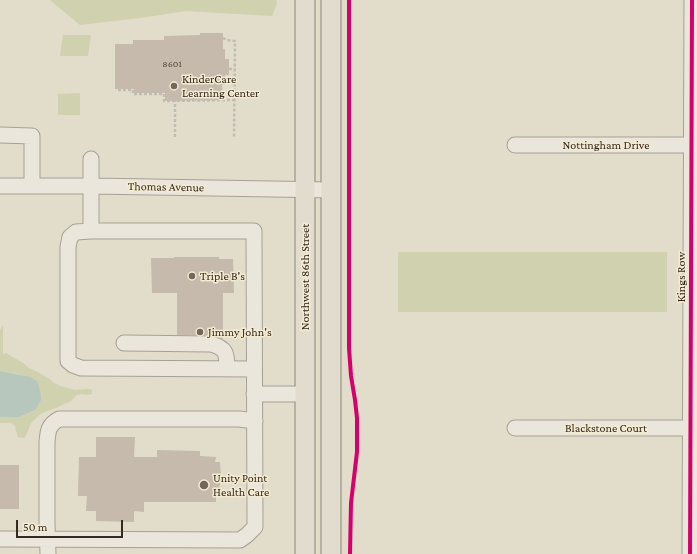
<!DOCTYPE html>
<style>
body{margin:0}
#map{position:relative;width:697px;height:554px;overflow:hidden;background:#e2dccb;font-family:"Crimson Pro",serif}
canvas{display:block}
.scale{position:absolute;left:16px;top:520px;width:107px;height:18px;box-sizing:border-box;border:2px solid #34291e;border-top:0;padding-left:5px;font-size:12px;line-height:14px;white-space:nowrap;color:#34291e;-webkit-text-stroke:3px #f3ead1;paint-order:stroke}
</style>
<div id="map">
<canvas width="697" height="554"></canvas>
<div class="scale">50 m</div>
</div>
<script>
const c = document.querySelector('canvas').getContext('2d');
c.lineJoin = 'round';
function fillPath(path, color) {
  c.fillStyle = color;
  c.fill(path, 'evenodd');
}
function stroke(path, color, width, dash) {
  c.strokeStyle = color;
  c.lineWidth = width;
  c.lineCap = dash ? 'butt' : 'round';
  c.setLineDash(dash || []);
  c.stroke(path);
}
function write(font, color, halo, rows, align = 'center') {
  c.font = font + ' "Crimson Pro",serif';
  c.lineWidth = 3;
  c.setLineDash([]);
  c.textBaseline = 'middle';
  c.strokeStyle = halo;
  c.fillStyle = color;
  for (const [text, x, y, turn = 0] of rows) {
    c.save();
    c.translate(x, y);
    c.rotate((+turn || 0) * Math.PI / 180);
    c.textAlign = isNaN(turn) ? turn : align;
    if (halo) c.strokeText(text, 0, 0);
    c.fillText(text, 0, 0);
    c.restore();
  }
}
fillPath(new Path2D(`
 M 0,0 L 276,0 L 277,3 L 272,16 L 186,11 L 140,18 L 80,25 L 50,0 Z
 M 63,35 L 91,35 L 88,56 L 60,56 Z
 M 80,93 L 80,115 L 58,115 L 58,94 Z
 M 398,252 L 667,252 L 667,312 L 398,312 Z
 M 3,325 L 3,354 L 6,353 L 23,363 L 29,368 L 38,372 L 51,380 L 54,383 L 61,386 L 75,390 L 88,389 L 92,390 L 92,394 C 87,396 81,393 77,395 C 75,396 73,399 72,400 C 70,402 67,403 64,404 C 53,411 44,409 34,420 C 28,425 29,433 24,438 L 18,437 L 16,431 L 15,426 L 11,423 L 0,423 L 0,417 L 19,417 L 35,410 C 36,405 40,393 40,388 C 37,375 11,373 0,371 L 0,330 Z`), '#d0d1ae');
fillPath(new Path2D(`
 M 0,371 L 30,377 L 37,381 L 40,389 L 41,400 L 35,410 L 19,417 L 0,417 Z`), '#b7c7bd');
fillPath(new Path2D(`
 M 200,33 L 223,33 L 223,49 L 225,49 L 225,59 L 229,59 L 229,75 L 225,75 L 225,85 L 222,85 L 222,100 L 165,101 L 165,93 L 134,93 L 134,89 L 115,89 L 115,44 L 133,44 L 133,40 L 164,40 L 164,36 L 200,35 Z
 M 174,257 L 219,257 L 219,259 L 233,259 L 234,293 L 223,293 L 223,339 L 211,335 L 177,335 L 177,293 L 152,293 L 151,258 L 174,258 Z
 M 96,437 L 135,437 L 134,457 L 157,457 L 157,450 L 200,451 L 200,456 L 216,457 L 215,462 L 220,462 L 221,477 L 219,491 L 216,491 L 216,502 L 144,502 L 144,512 L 134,511 L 134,522 L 96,521 L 96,511 L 86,511 L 87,496 L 78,496 L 79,457 L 96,457 Z
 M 0,465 L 19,465 L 19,509 L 0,509 Z`), '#c5baac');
const minor = new Path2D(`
 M 0,135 L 32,136 L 32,186
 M 515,145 L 697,145
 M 0,186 L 92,186 L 332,190
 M 91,231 L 91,159
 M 124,343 L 211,344 C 226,348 227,353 227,369
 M 254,394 L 305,394
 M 515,428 L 697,428
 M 0,539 L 240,540 L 247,535 L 255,527 L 254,231 L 91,231 L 76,232 L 70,237 L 68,247 L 68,361 L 73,365 L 81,368 L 254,369
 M 48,554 L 47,524 L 47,442 C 48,431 48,425 59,419 L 239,419 L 255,421
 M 690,554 L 692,0`);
const major = new Path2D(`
 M 305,0 L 305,554
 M 331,554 L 331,0`);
stroke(minor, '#a7a195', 17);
stroke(major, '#8c867b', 21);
stroke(new Path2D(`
 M 223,38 L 227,40 L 235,41 L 234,137
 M 229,69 L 235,69
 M 118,90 L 133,90 L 133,94 L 164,94 L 164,101 L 234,100
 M 175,137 L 175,101`), '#c2bdb3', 2.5, [3, 2]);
stroke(minor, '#eae6dc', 15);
stroke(major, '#e1dcce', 19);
stroke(new Path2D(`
 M 349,0 L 349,348 L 351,376 L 355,400 L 357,418 L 357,452 L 351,503 L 350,554
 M 690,554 L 692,0`), '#d6006c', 4);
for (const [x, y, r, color] of [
 [174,86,4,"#71685b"],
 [192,276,4,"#71685b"],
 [200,332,4,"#71685b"],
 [204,485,5,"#71685b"]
]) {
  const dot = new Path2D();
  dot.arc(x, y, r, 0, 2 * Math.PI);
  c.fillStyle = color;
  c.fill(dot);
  stroke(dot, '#f3ead1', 1.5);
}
write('10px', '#584d42', null, [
 ["8601",172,64]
]);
write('12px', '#34291e', '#f3ead1', [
 ["KinderCare",182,79],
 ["Learning Center",182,93],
 ["Triple B's",200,276],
 ["Jimmy John's",208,332],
 ["Unity Point",213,478],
 ["Health Care",213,492]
], 'left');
write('12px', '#34291e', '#f3ead1', [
 ["Nottingham Drive",606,145],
 ["Thomas Avenue",166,187,1],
 ["Northwest 86th Street",305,277,-90],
 ["Kings Row",681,277,-90],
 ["Blackstone Court",606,428]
]);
</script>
